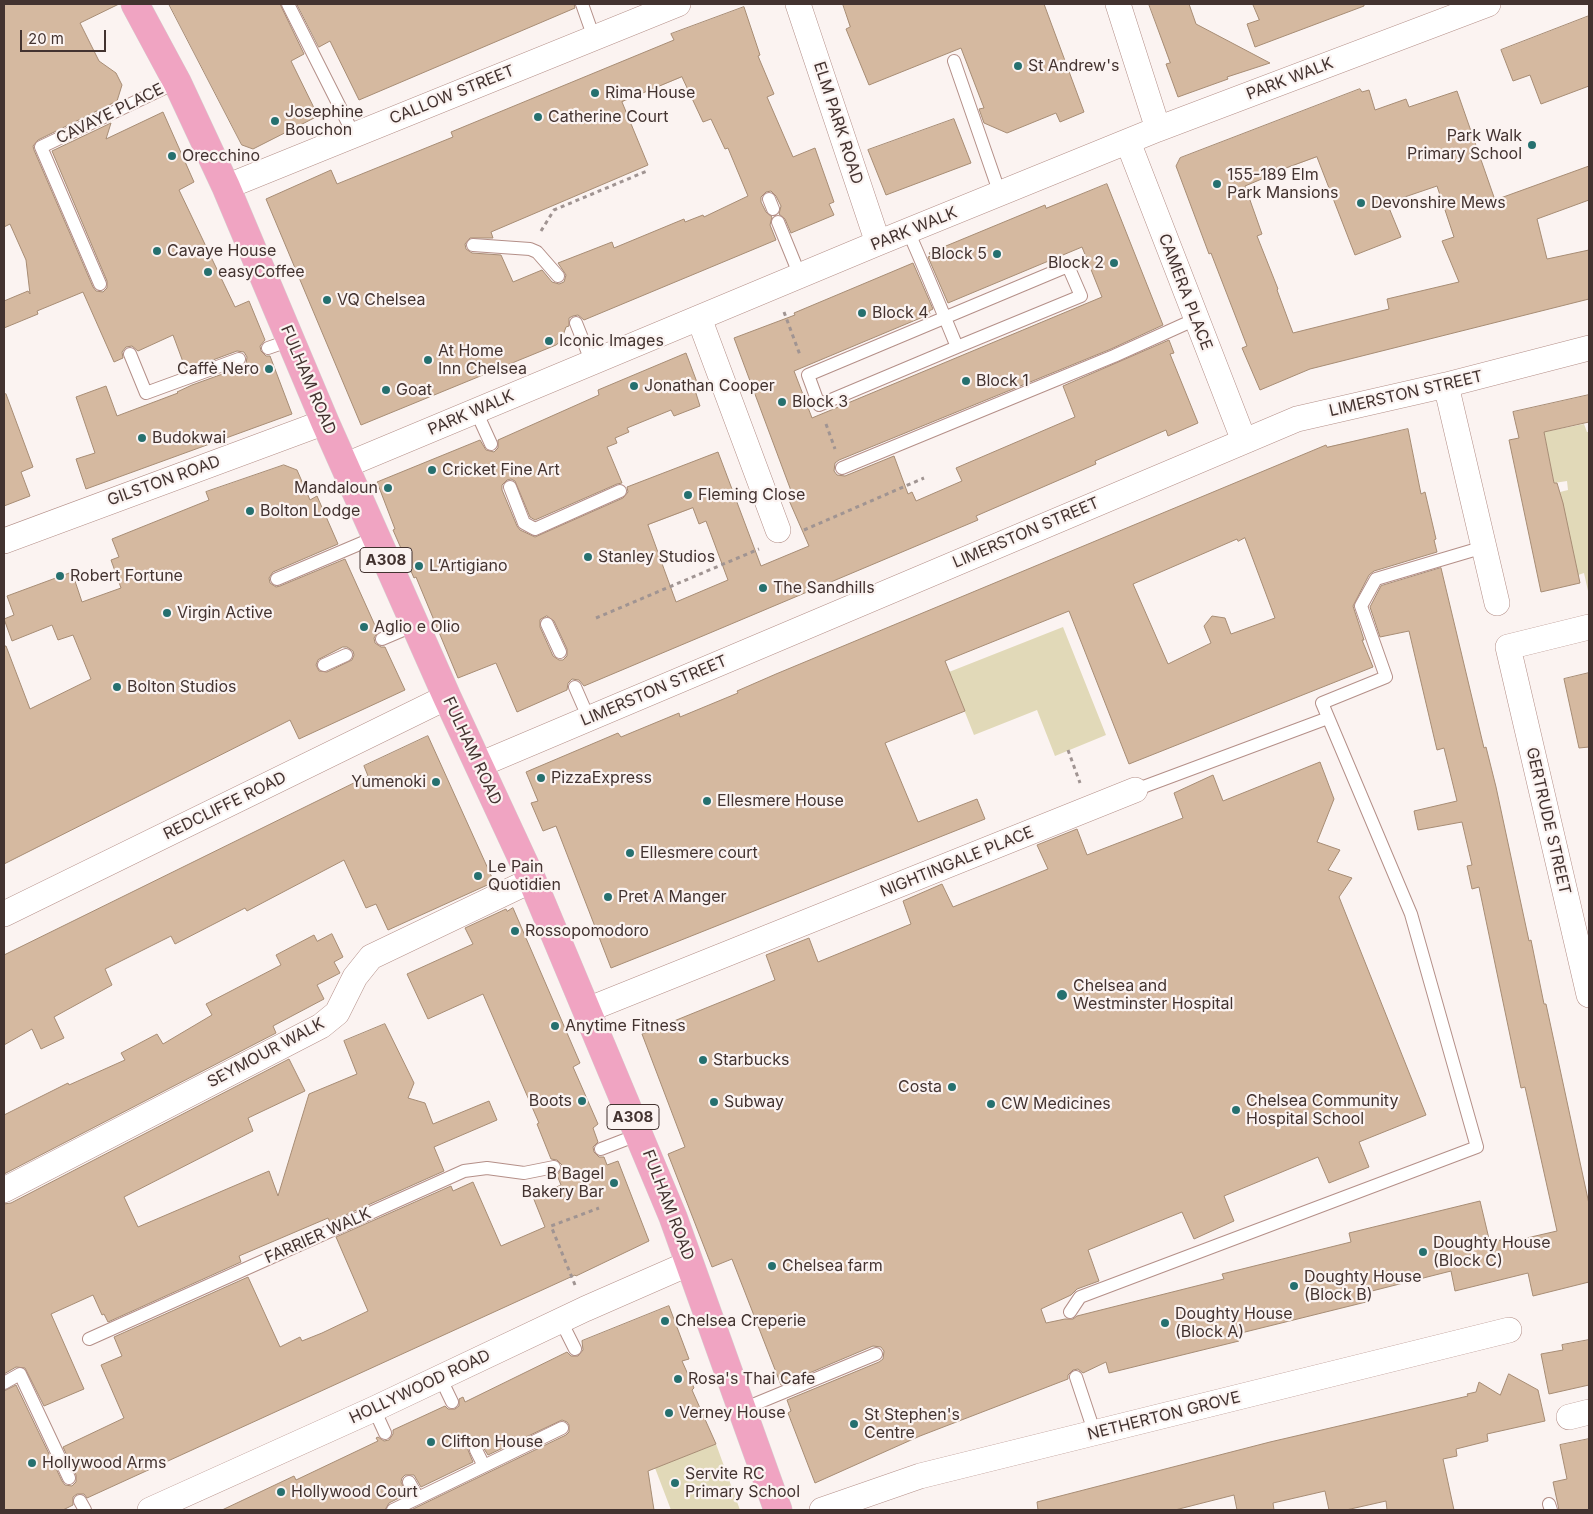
<!DOCTYPE html>
<meta charset="utf-8">
<style>
body{margin:0}
#map{position:relative;width:1593px;height:1514px;overflow:hidden;background:#fbf3f1;font-family:Inter,sans-serif}
canvas{display:block}
.frame{position:absolute;inset:0;border:5px solid #433330;pointer-events:none}
.scale{position:absolute;left:20px;top:30px;width:86px;height:22px;box-sizing:border-box;border:2px solid #433330;border-top:0;padding-left:6px;font-size:15px;line-height:18px;white-space:nowrap;color:#433330;-webkit-text-stroke:4px #fbf3f1;paint-order:stroke}
</style>
<div id="map">
<canvas width="1593" height="1514"></canvas>
<div class="frame"></div>
<div class="scale">20 m</div>
</div>
<script>
const c = document.querySelector('canvas').getContext('2d');
c.lineJoin = 'round';
function fillPath(path, color) {
  c.fillStyle = color;
  c.fill(path, 'evenodd');
}
function stroke(path, color, width, dash) {
  c.strokeStyle = color;
  c.lineWidth = width;
  c.lineCap = dash ? 'butt' : 'round';
  c.setLineDash(dash || []);
  c.stroke(path);
}
function write(font, color, halo, rows, align = 'center') {
  c.font = font + ' Inter,sans-serif';
  c.lineWidth = 4.5;
  c.setLineDash([]);
  c.textBaseline = 'middle';
  c.strokeStyle = halo;
  c.fillStyle = color;
  for (const [text, x, y, turn = 0] of rows) {
    c.save();
    c.translate(x, y);
    c.rotate((+turn || 0) * Math.PI / 180);
    c.textAlign = isNaN(turn) ? turn : align;
    if (halo) c.strokeText(text, 0, 0);
    c.fillText(text, 0, 0);
    c.restore();
  }
}
fillPath(new Path2D(`
 M 1584,424 L 1587,432 L 1589,432 L 1589,590 L 1588,591 L 1584,573 L 1578,575 L 1560,492 L 1568,490 L 1567,481 L 1554,483 L 1544,432 Z
 M 1063,627 L 1106,735 L 1055,756 L 1037,710 L 974,735 L 949,672 Z
 M 716,1444 L 740,1510 L 671,1510 L 655,1468 Z`), '#e1d9b8');
const building = new Path2D(`
 M 4,4 L 119,4 L 80,23 L 99,61 L 116,73 L 122,85 L 117,101 L 38,140 L 33,146 L 34,150 L 93,287 L 96,291 L 103,292 L 107,288 L 107,281 L 52,151 L 111,123 L 106,139 L 163,112 L 194,182 L 179,190 L 235,307 L 249,301 L 265,340 L 260,346 L 261,351 L 266,356 L 270,356 L 292,414 L 86,489 L 76,459 L 95,453 L 76,397 L 106,386 L 117,416 L 178,393 L 177,392 L 192,385 L 242,367 L 246,364 L 247,357 L 244,352 L 237,351 L 186,370 L 173,335 L 138,351 L 132,346 L 126,347 L 122,352 L 123,358 L 114,362 L 83,292 L 37,311 L 38,314 L 4,328 L 4,301 L 28,291 L 30,294 L 26,260 L 10,224 L 4,227 Z
 M 169,4 L 280,4 L 304,54 L 291,61 L 318,116 L 253,149 L 242,145 Z
 M 297,4 L 574,4 L 575,8 L 359,100 L 330,41 L 319,47 Z
 M 843,4 L 1044,4 L 1084,112 L 1060,122 L 1056,113 L 1007,133 L 984,123 L 979,109 L 984,108 L 961,48 L 869,85 L 846,29 L 850,27 Z
 M 1149,4 L 1189,4 L 1196,24 L 1270,63 L 1227,77 L 1228,79 L 1178,97 L 1166,64 L 1170,63 Z
 M 1253,4 L 1364,4 L 1364,6 L 1255,47 L 1247,24 L 1259,20 Z
 M 744,7 L 760,55 L 758,56 L 774,94 L 767,97 L 793,157 L 815,148 L 834,202 L 829,204 L 834,215 L 791,233 L 785,219 L 779,214 L 781,206 L 776,196 L 771,191 L 766,192 L 761,197 L 761,202 L 766,212 L 772,217 L 770,225 L 776,240 L 584,320 L 578,315 L 573,316 L 569,318 L 569,326 L 566,327 L 561,341 L 556,345 L 361,425 L 266,199 L 331,170 L 337,184 L 453,137 L 451,132 L 674,40 L 671,34 ZM 682,77 L 703,122 L 711,119 L 725,149 L 728,148 L 748,196 L 704,217 L 703,215 L 685,222 L 684,219 L 614,248 L 612,242 L 558,263 L 566,275 L 564,282 L 559,284 L 552,282 L 542,270 L 513,282 L 501,255 L 472,253 L 466,249 L 465,244 L 470,238 L 493,238 L 491,232 L 648,165 L 622,102 Z
 M 1589,16 L 1589,86 L 1541,104 L 1530,75 L 1513,81 L 1501,50 Z
 M 1360,89 L 1362,92 L 1369,90 L 1375,110 L 1406,99 L 1409,107 L 1457,91 L 1495,200 L 1589,166 L 1589,200 L 1537,219 L 1547,259 L 1589,250 L 1589,299 L 1310,369 L 1260,390 L 1242,348 L 1247,346 L 1211,253 L 1209,254 L 1176,166 L 1180,158 ZM 1317,157 L 1355,255 L 1401,237 L 1387,203 L 1437,186 L 1454,237 L 1442,241 L 1459,282 L 1387,299 L 1389,309 L 1293,333 L 1277,290 L 1278,289 L 1257,236 L 1262,234 L 1245,186 L 1276,173 L 1276,172 Z
 M 954,119 L 971,163 L 886,195 L 868,150 Z
 M 1107,184 L 1163,325 L 1111,349 L 839,460 L 835,463 L 834,471 L 837,475 L 845,476 L 894,456 L 908,494 L 912,492 L 916,501 L 962,481 L 956,468 L 1075,417 L 1063,386 L 1169,340 L 1174,353 L 1170,354 L 1198,423 L 1168,436 L 1166,430 L 1095,461 L 1096,464 L 976,516 L 978,520 L 584,686 L 579,680 L 572,679 L 568,683 L 567,690 L 517,712 L 496,663 L 458,678 L 416,577 L 414,578 L 393,530 L 395,529 L 377,482 L 480,440 L 486,450 L 494,452 L 498,448 L 498,440 L 599,395 L 598,390 L 686,353 L 698,385 L 694,387 L 700,406 L 674,416 L 671,410 L 627,428 L 629,432 L 615,438 L 617,443 L 607,447 L 622,483 L 617,484 L 535,520 L 530,517 L 515,481 L 511,479 L 507,480 L 502,485 L 502,490 L 517,526 L 520,530 L 535,537 L 623,498 L 628,492 L 627,487 L 718,452 L 761,566 L 809,546 L 788,498 L 793,496 L 734,338 L 795,315 L 794,313 L 913,263 L 933,309 L 929,311 L 930,314 L 794,371 L 812,418 L 1102,297 L 1082,247 L 948,303 L 928,257 L 931,256 L 929,253 L 1045,205 L 1046,208 ZM 693,508 L 699,524 L 706,521 L 728,580 L 676,602 L 648,525 ZM 547,616 L 554,621 L 567,649 L 567,656 L 563,660 L 559,660 L 553,656 L 540,627 L 540,620 Z
 M 6,394 L 33,467 L 21,472 L 30,496 L 4,506 L 4,395 Z
 M 1589,395 L 1589,422 L 1544,432 L 1554,483 L 1557,483 L 1563,503 L 1580,583 L 1541,592 L 1509,440 L 1519,438 L 1513,412 Z
 M 1408,429 L 1421,494 L 1425,492 L 1436,539 L 1434,540 L 1437,552 L 1374,571 L 1369,575 L 1353,606 L 1364,640 L 1362,640 L 1373,667 L 1129,764 L 1069,611 L 945,661 L 965,711 L 885,743 L 918,822 L 977,799 L 985,819 L 611,968 L 556,826 L 543,831 L 531,803 L 538,801 L 526,772 L 618,733 L 621,737 L 679,713 L 680,717 L 738,693 L 737,691 L 776,674 L 1326,445 L 1327,447 ZM 1245,538 L 1275,618 L 1231,634 L 1225,618 L 1212,616 L 1204,626 L 1211,643 L 1168,664 L 1133,584 L 1237,539 L 1238,541 Z
 M 284,465 L 297,470 L 310,500 L 317,496 L 338,544 L 273,572 L 269,578 L 270,583 L 276,587 L 280,586 L 345,559 L 378,632 L 374,638 L 375,643 L 381,647 L 385,647 L 405,690 L 299,739 L 290,720 L 4,864 L 4,646 L 6,646 L 30,709 L 91,679 L 73,635 L 58,640 L 52,625 L 12,641 L 4,619 L 14,615 L 7,596 L 72,572 L 82,602 L 121,588 L 111,560 L 119,557 L 112,539 L 209,500 L 206,492 ZM 343,647 L 347,647 L 353,651 L 354,655 L 352,660 L 327,672 L 319,671 L 316,665 L 318,660 Z
 M 1441,568 L 1484,748 L 1486,747 L 1496,787 L 1529,941 L 1531,940 L 1544,1004 L 1546,1004 L 1589,1204 L 1589,1282 L 1533,1296 L 1528,1273 L 1455,1291 L 1451,1271 L 1364,1293 L 1366,1302 L 1237,1334 L 1239,1341 L 1109,1373 L 1106,1362 L 1083,1373 L 1078,1369 L 1073,1370 L 1068,1375 L 1068,1379 L 920,1436 L 815,1483 L 788,1413 L 791,1411 L 787,1400 L 879,1362 L 883,1359 L 884,1351 L 881,1347 L 873,1346 L 781,1385 L 732,1259 L 712,1267 L 668,1154 L 685,1147 L 642,1034 L 775,980 L 766,955 L 809,938 L 818,962 L 911,924 L 903,901 L 942,884 L 953,907 L 1048,869 L 1037,845 L 1077,829 L 1087,855 L 1183,818 L 1174,793 L 1213,775 L 1223,801 L 1320,762 L 1334,799 L 1317,842 L 1340,850 L 1328,870 L 1352,878 L 1339,897 L 1426,1115 L 1359,1142 L 1369,1167 L 1329,1183 L 1318,1157 L 1224,1196 L 1234,1221 L 1194,1239 L 1182,1212 L 1088,1250 L 1099,1281 L 1077,1289 L 1071,1295 L 1041,1309 L 1046,1323 L 1065,1319 L 1073,1319 L 1077,1316 L 1224,1279 L 1222,1274 L 1351,1242 L 1349,1233 L 1480,1201 L 1490,1243 L 1504,1239 L 1505,1243 L 1557,1231 L 1525,1087 L 1521,1088 L 1479,887 L 1472,889 L 1467,866 L 1472,865 L 1462,822 L 1418,830 L 1414,811 L 1457,801 L 1444,748 L 1437,750 L 1409,631 L 1380,637 L 1370,607 L 1381,586 Z
 M 1589,673 L 1589,747 L 1579,748 L 1564,679 Z
 M 428,736 L 494,882 L 388,930 L 376,904 L 366,908 L 344,860 L 247,911 L 245,908 L 175,944 L 171,936 L 105,969 L 112,985 L 54,1017 L 64,1038 L 41,1049 L 32,1029 L 4,1045 L 4,955 L 368,776 L 364,766 Z
 M 513,908 L 580,1063 L 573,1067 L 598,1124 L 593,1128 L 598,1142 L 593,1147 L 594,1152 L 599,1157 L 604,1157 L 607,1165 L 618,1161 L 649,1241 L 576,1276 L 575,1275 L 87,1498 L 84,1494 L 77,1494 L 73,1497 L 73,1505 L 63,1510 L 4,1510 L 4,1391 L 16,1385 L 62,1481 L 65,1485 L 72,1486 L 76,1482 L 76,1475 L 63,1447 L 124,1418 L 101,1365 L 122,1356 L 114,1337 L 248,1277 L 280,1347 L 300,1337 L 302,1341 L 322,1333 L 368,1311 L 336,1237 L 451,1186 L 453,1191 L 473,1182 L 501,1246 L 545,1227 L 533,1197 L 561,1185 L 557,1175 L 561,1170 L 562,1165 L 557,1160 L 551,1159 L 537,1124 L 539,1123 L 483,994 L 428,1019 L 407,974 L 473,944 L 465,928 L 506,909 L 507,911 Z
 M 332,934 L 343,957 L 334,962 L 340,973 L 317,985 L 324,999 L 273,1026 L 276,1033 L 4,1174 L 4,1115 L 68,1083 L 69,1085 L 125,1060 L 121,1053 L 157,1034 L 163,1044 L 212,1015 L 206,1004 L 281,965 L 276,955 L 314,935 L 317,941 Z
 M 385,1024 L 414,1083 L 408,1098 L 425,1103 L 433,1124 L 489,1101 L 497,1120 L 434,1147 L 444,1171 L 330,1222 L 328,1218 L 239,1256 L 241,1262 L 108,1322 L 104,1314 L 102,1315 L 93,1295 L 51,1314 L 84,1389 L 44,1406 L 25,1368 L 16,1367 L 4,1374 L 4,1204 L 11,1203 L 289,1059 L 305,1091 L 248,1118 L 253,1131 L 124,1197 L 138,1227 L 269,1171 L 278,1196 L 309,1094 L 357,1074 L 344,1041 Z
 M 669,1306 L 689,1359 L 682,1361 L 694,1388 L 692,1390 L 716,1444 L 648,1471 L 654,1510 L 411,1510 L 566,1435 L 569,1432 L 569,1425 L 567,1422 L 562,1420 L 488,1455 L 481,1444 L 473,1443 L 469,1446 L 468,1450 L 473,1462 L 421,1487 L 414,1475 L 405,1475 L 402,1478 L 401,1482 L 407,1494 L 389,1503 L 385,1510 L 222,1510 L 294,1476 L 296,1480 L 378,1441 L 376,1438 L 378,1437 L 384,1441 L 389,1440 L 393,1434 L 393,1430 L 445,1406 L 448,1409 L 455,1409 L 459,1406 L 459,1399 L 463,1397 L 465,1402 L 567,1352 L 571,1356 L 578,1356 L 583,1350 L 582,1341 Z
 M 1589,1340 L 1589,1385 L 1549,1394 L 1541,1354 L 1563,1350 L 1562,1345 Z
 M 1509,1374 L 1538,1390 L 1545,1421 L 1487,1434 L 1488,1441 L 1456,1449 L 1457,1456 L 1443,1459 L 1454,1510 L 1387,1510 L 1386,1501 L 1346,1510 L 1329,1510 L 1325,1491 L 1273,1503 L 1274,1510 L 1237,1510 L 1234,1495 L 1175,1510 L 1038,1510 L 1037,1502 L 1270,1442 L 1468,1396 L 1467,1394 L 1476,1392 L 1479,1382 L 1500,1395 Z
 M 1589,1439 L 1589,1510 L 1559,1510 L 1553,1482 L 1567,1479 L 1560,1445 Z`);
fillPath(building, '#d5b9a0');
stroke(building, '#a78c74', 1);
const service = new Path2D(`
 M 288,4 L 354,135
 M 582,4 L 594,38
 M 954,61 L 1000,194
 M 769,199 L 773,209
 M 778,222 L 800,276
 M 908,231 C 925,269 941,308 957,347 L 819,405 L 808,375 L 1068,266 L 1081,296 L 957,347
 M 473,245 L 530,249 L 537,252 L 558,276
 M 100,284 L 41,147 L 177,82
 M 576,323 L 592,363
 M 268,348 L 291,340
 M 130,354 L 146,393 L 239,359
 M 476,411 L 491,444
 M 842,468 L 1114,356 L 1196,319
 M 510,487 L 524,523 L 535,529 L 620,491
 M 277,579 L 376,537
 M 547,624 L 560,652
 M 382,639 L 415,625
 M 324,665 L 346,655
 M 575,687 L 589,719
 M 1135,790 L 1328,718
 M 601,1149 L 640,1134
 M 1070,1312 L 1080,1297 L 1477,1147 L 1411,914 L 1322,703 L 1386,677 L 1361,606 L 1376,579 L 1484,547
 M 561,1321 L 575,1349
 M 89,1339 L 464,1171 L 487,1168 L 524,1173 L 554,1167
 M 440,1377 L 452,1402
 M 1076,1377 L 1095,1434
 M 4,1383 L 20,1374 L 69,1478
 M 374,1409 L 385,1433
 M 743,1409 L 876,1354
 M 484,1466 L 562,1428
 M 409,1482 L 418,1498 L 484,1466 L 476,1450
 M 80,1501 L 85,1510
 M 1549,1504 L 1551,1510
 M 393,1510 L 418,1498`);
const minor = new Path2D(`
 M 798,4 L 878,243
 M 1118,4 L 1158,129
 M 1128,142 L 1244,441
 M 226,187 L 678,4
 M 699,318 L 778,530
 M 1446,385 L 1497,603
 M 344,466 L 878,243 L 1158,129 L 1488,4
 M 4,541 L 325,422
 M 1589,627 L 1508,647 L 1589,995
 M 479,765 L 1297,419 L 1446,385 L 1589,348
 M 4,914 L 447,697
 M 587,1010 L 1135,790
 M 4,1190 L 321,1026 L 337,1013 L 355,977 L 371,957 L 532,880
 M 1569,1417 L 1589,1412
 M 150,1510 L 374,1409 L 585,1309 L 690,1263
 M 822,1510 L 920,1476 L 1509,1330`);
const primary = new Path2D(`
 M 135,4 L 177,82 L 226,187 L 325,422 L 447,697 L 532,880 L 673,1217 L 778,1510`);
stroke(service, '#b48f88', 14);
stroke(minor, '#b48f88', 26);
stroke(primary, '#d6d2d1', 29);
stroke(new Path2D(`
 M 541,231 L 554,210 L 647,171
 M 784,312 L 800,355
 M 826,424 L 835,449
 M 804,530 L 924,478
 M 596,618 L 759,549
 M 1068,750 L 1080,783
 M 575,1285 L 551,1226 L 599,1208`), '#a09492', 3, [4, 4]);
stroke(service, '#fff', 12);
stroke(minor, '#fff', 25);
stroke(primary, '#f0a4c2', 28);
for (const [x, y, r, color] of [
 [1018,66,5,"#26706f"],
 [595,93,5,"#26706f"],
 [538,117,5,"#26706f"],
 [275,121,5,"#26706f"],
 [1532,145,5,"#26706f"],
 [172,156,5,"#26706f"],
 [1217,184,5,"#26706f"],
 [1361,203,5,"#26706f"],
 [157,251,5,"#26706f"],
 [997,254,5,"#26706f"],
 [1114,263,5,"#26706f"],
 [208,272,5,"#26706f"],
 [327,300,5,"#26706f"],
 [862,313,5,"#26706f"],
 [549,341,5,"#26706f"],
 [428,360,5,"#26706f"],
 [269,369,5,"#26706f"],
 [966,381,5,"#26706f"],
 [634,386,5,"#26706f"],
 [386,390,5,"#26706f"],
 [782,402,5,"#26706f"],
 [142,438,5,"#26706f"],
 [432,470,5,"#26706f"],
 [388,488,5,"#26706f"],
 [688,495,5,"#26706f"],
 [250,511,5,"#26706f"],
 [588,557,5,"#26706f"],
 [419,566,5,"#26706f"],
 [60,576,5,"#26706f"],
 [763,588,5,"#26706f"],
 [167,613,5,"#26706f"],
 [364,627,5,"#26706f"],
 [117,687,5,"#26706f"],
 [541,778,5,"#26706f"],
 [436,782,5,"#26706f"],
 [707,801,5,"#26706f"],
 [630,853,5,"#26706f"],
 [478,876,5,"#26706f"],
 [608,897,5,"#26706f"],
 [515,931,5,"#26706f"],
 [1062,995,6,"#26706f"],
 [555,1026,5,"#26706f"],
 [703,1060,5,"#26706f"],
 [952,1087,5,"#26706f"],
 [582,1101,5,"#26706f"],
 [714,1102,5,"#26706f"],
 [991,1104,5,"#26706f"],
 [1236,1110,5,"#26706f"],
 [614,1183,5,"#26706f"],
 [1423,1252,5,"#26706f"],
 [772,1266,5,"#26706f"],
 [1294,1286,5,"#26706f"],
 [665,1321,5,"#26706f"],
 [1165,1323,5,"#26706f"],
 [678,1379,5,"#26706f"],
 [669,1413,5,"#26706f"],
 [854,1424,5,"#26706f"],
 [431,1442,5,"#26706f"],
 [32,1463,5,"#26706f"],
 [675,1483,5,"#26706f"],
 [281,1492,5,"#26706f"]
]) {
  const dot = new Path2D();
  dot.arc(x, y, r, 0, 2 * Math.PI);
  c.fillStyle = color;
  c.fill(dot);
  stroke(dot, '#fbf3f1', 2);
}
for (const [x, y, w] of [
 [386,560,52],
 [633,1117,52]
]) {
  const box = new Path2D();
  box.roundRect(x - w / 2, y - 12.5, w, 25, 4);
  c.fillStyle = '#fbf3f1';
  c.fill(box);
  stroke(box, '#433330', 1);
}
write('bold 15px', '#433330', null, [
 ["A308",386,560],
 ["A308",633,1117]
]);
write('16px', '#433330', '#fbf3f1', [
 ["St Andrew's",1028,66],
 ["Rima House",605,93],
 ["Josephine",285,112],
 ["Bouchon",285,130],
 ["Catherine Court",548,117],
 ["Park Walk",1522,136,"right"],
 ["Primary School",1522,154,"right"],
 ["Orecchino",182,156],
 ["155-189 Elm",1227,175],
 ["Park Mansions",1227,193],
 ["Devonshire Mews",1371,203],
 ["Cavaye House",167,251],
 ["Block 5",987,254,"right"],
 ["Block 2",1104,263,"right"],
 ["easyCoffee",218,272],
 ["VQ Chelsea",337,300],
 ["Block 4",872,313],
 ["Iconic Images",559,341],
 ["At Home",438,351],
 ["Inn Chelsea",438,369],
 ["Caffè Nero",259,369,"right"],
 ["Block 1",976,381],
 ["Jonathan Cooper",644,386],
 ["Goat",396,390],
 ["Block 3",792,402],
 ["Budokwai",152,438],
 ["Cricket Fine Art",442,470],
 ["Mandaloun",378,488,"right"],
 ["Fleming Close",698,495],
 ["Bolton Lodge",260,511],
 ["Stanley Studios",598,557],
 ["L’Artigiano",429,566],
 ["Robert Fortune",70,576],
 ["The Sandhills",773,588],
 ["Virgin Active",177,613],
 ["Aglio e Olio",374,627],
 ["Bolton Studios",127,687],
 ["PizzaExpress",551,778],
 ["Yumenoki",426,782,"right"],
 ["Ellesmere House",717,801],
 ["Ellesmere court",640,853],
 ["Le Pain",488,867],
 ["Quotidien",488,885],
 ["Pret A Manger",618,897],
 ["Rossopomodoro",525,931],
 ["Chelsea and",1073,986],
 ["Westminster Hospital",1073,1004],
 ["Anytime Fitness",565,1026],
 ["Starbucks",713,1060],
 ["Costa",942,1087,"right"],
 ["Boots",572,1101,"right"],
 ["Chelsea Community",1246,1101],
 ["Hospital School",1246,1119],
 ["Subway",724,1102],
 ["CW Medicines",1001,1104],
 ["B Bagel",604,1174,"right"],
 ["Bakery Bar",604,1192,"right"],
 ["Doughty House",1433,1243],
 ["(Block C)",1433,1261],
 ["Chelsea farm",782,1266],
 ["Doughty House",1304,1277],
 ["(Block B)",1304,1295],
 ["Doughty House",1175,1314],
 ["(Block A)",1175,1332],
 ["Chelsea Creperie",675,1321],
 ["Rosa's Thai Cafe",688,1379],
 ["Verney House",679,1413],
 ["St Stephen's",864,1415],
 ["Centre",864,1433],
 ["Clifton House",441,1442],
 ["Hollywood Arms",42,1463],
 ["Servite RC",685,1474],
 ["Primary School",685,1492],
 ["Hollywood Court",291,1492]
], 'left');
write('16px', '#433330', '#fbf3f1', [
 ["PARK WALK",1290,79,-21],
 ["CALLOW STREET",452,95,-22],
 ["CAVAYE PLACE",110,114,-26],
 ["ELM PARK ROAD",838,123,72],
 ["PARK WALK",914,229,-22],
 ["CAMERA PLACE",1185,292,69],
 ["FULHAM ROAD",308,380,67],
 ["LIMERSTON STREET",1406,394,-13],
 ["PARK WALK",471,413,-23],
 ["GILSTON ROAD",164,481,-20],
 ["LIMERSTON STREET",1026,533,-23],
 ["LIMERSTON STREET",654,691,-23],
 ["FULHAM ROAD",472,751,65],
 ["REDCLIFFE ROAD",225,806,-26],
 ["GERTRUDE STREET",1548,821,77],
 ["NIGHTINGALE PLACE",957,862,-22],
 ["SEYMOUR WALK",266,1053,-28],
 ["FULHAM ROAD",668,1205,69],
 ["FARRIER WALK",318,1236,-24],
 ["HOLLYWOOD ROAD",420,1387,-25],
 ["NETHERTON GROVE",1164,1416,-14]
]);
</script>
